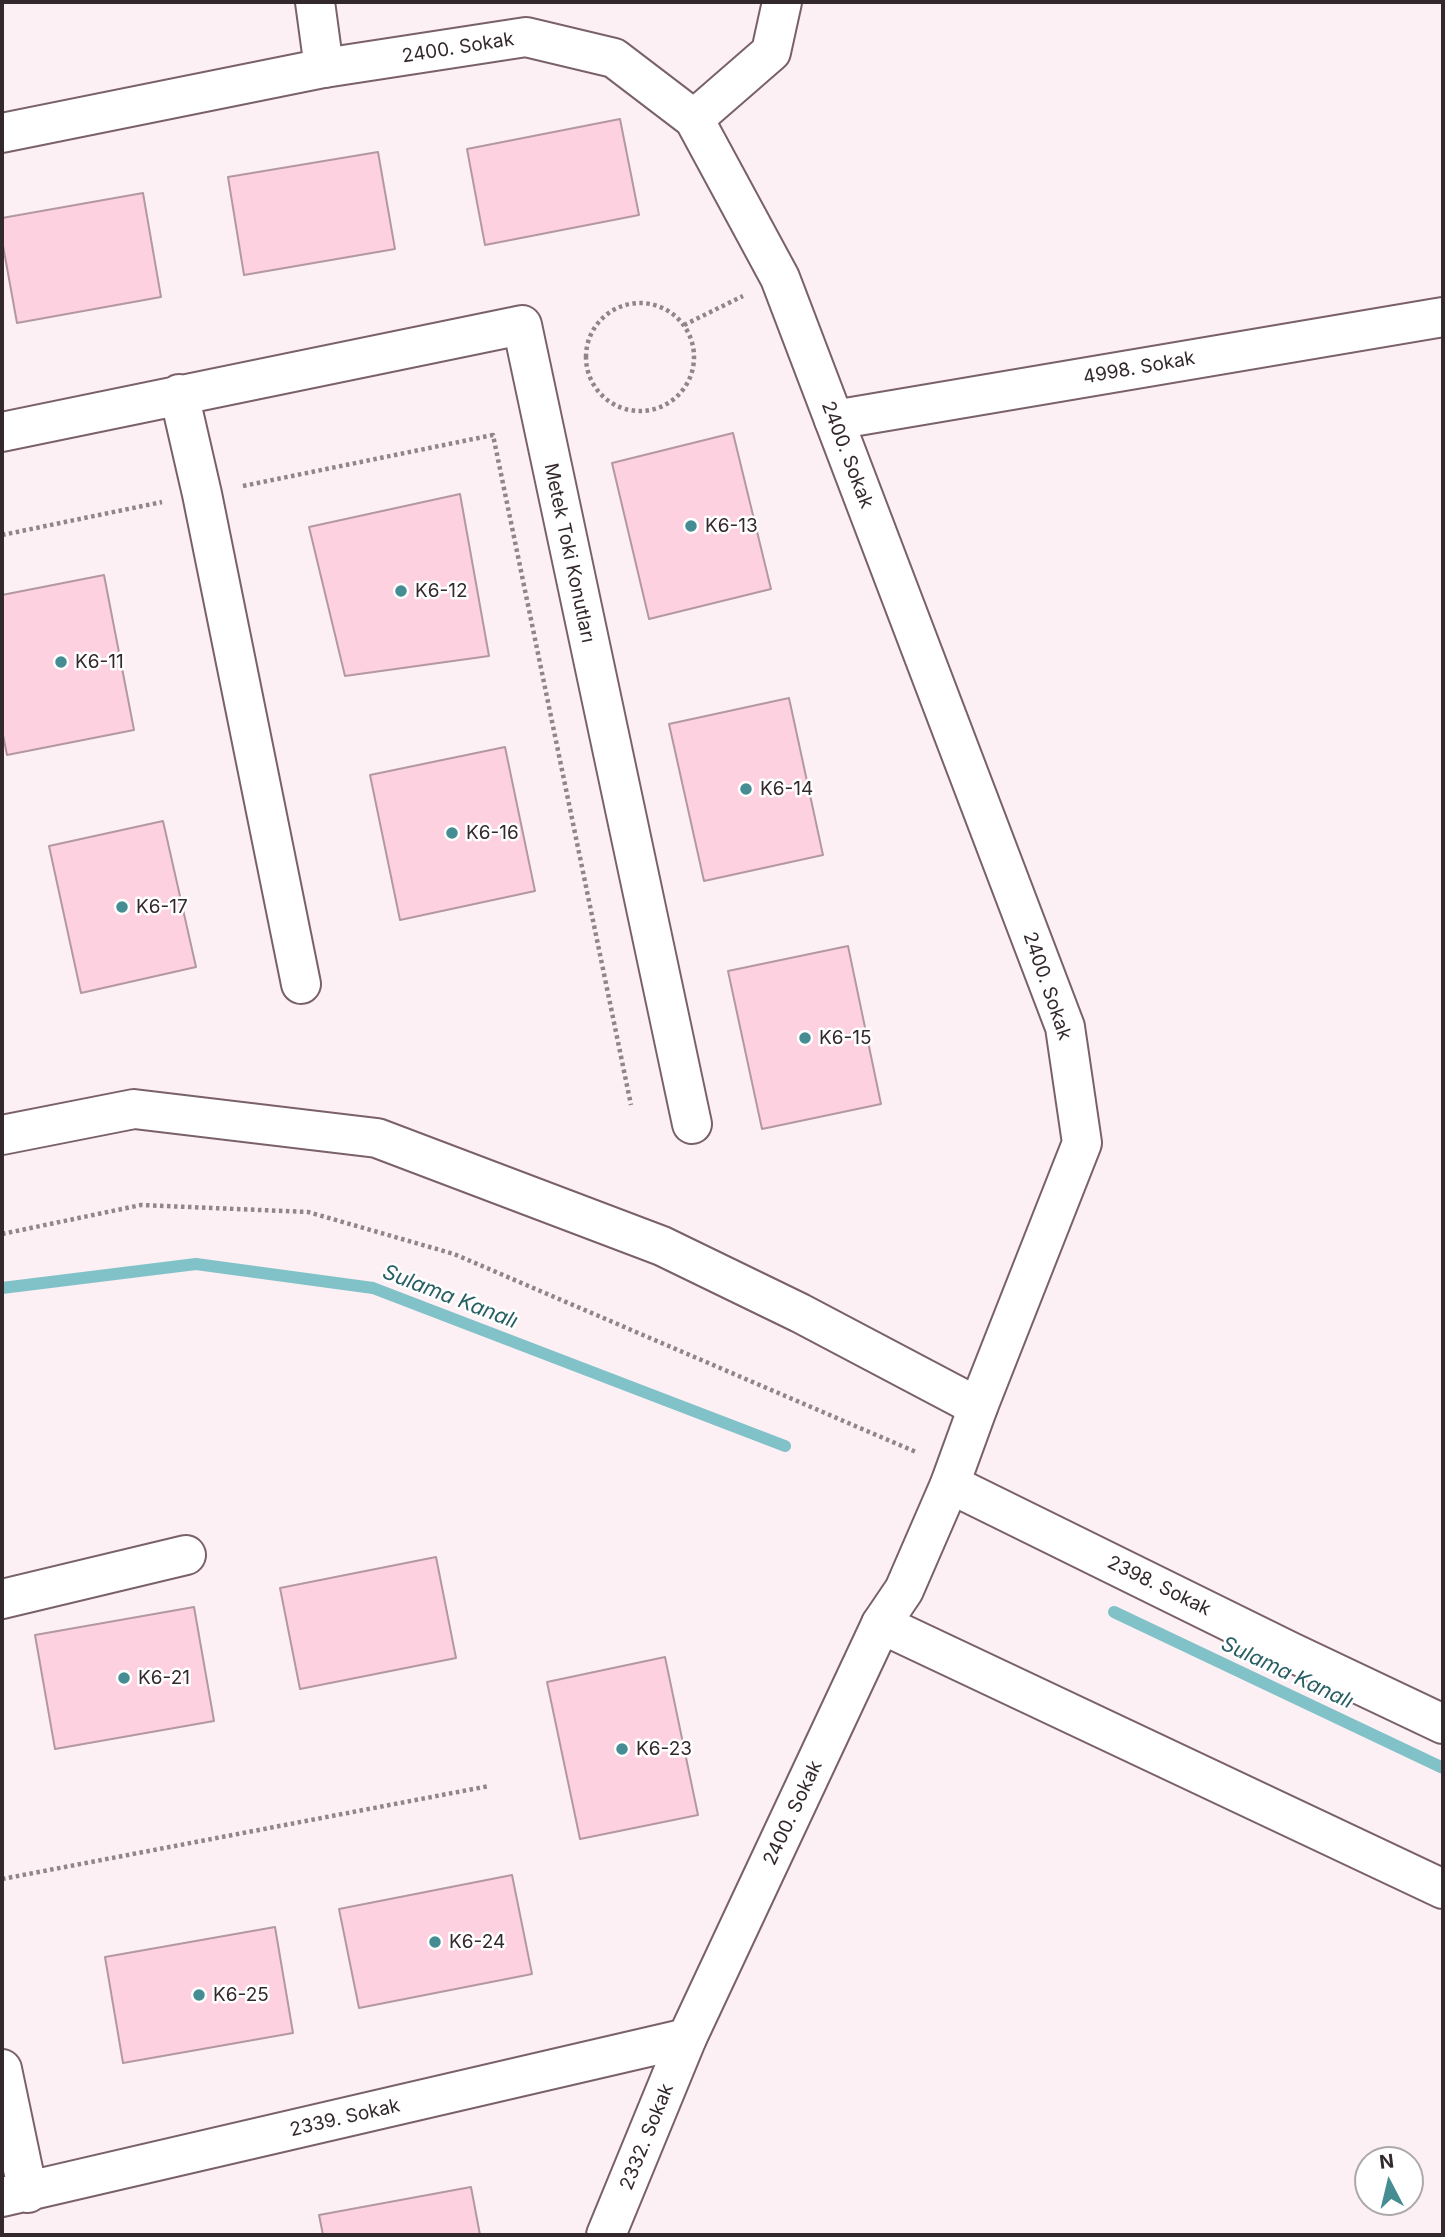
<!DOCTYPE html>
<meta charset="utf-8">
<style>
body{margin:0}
#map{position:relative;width:1445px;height:2237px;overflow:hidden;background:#fcf0f4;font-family:Inter,sans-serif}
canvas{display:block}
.frame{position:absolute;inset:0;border:4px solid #33282c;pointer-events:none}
.north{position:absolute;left:1354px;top:2146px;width:70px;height:70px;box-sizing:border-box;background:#fff;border:2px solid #ada9ab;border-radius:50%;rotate:353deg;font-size:19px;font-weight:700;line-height:28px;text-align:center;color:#33282c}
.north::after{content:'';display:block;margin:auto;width:24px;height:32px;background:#458d93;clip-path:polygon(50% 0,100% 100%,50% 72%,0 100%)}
</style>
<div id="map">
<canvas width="1445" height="2237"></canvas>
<div class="frame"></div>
<div class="north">N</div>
</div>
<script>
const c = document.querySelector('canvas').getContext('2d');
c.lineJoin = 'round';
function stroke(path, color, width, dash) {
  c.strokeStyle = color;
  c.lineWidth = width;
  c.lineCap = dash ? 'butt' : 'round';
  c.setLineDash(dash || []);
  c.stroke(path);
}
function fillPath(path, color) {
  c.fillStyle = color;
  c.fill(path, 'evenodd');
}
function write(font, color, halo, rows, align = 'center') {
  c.font = font + ' Inter,sans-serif';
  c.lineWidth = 5;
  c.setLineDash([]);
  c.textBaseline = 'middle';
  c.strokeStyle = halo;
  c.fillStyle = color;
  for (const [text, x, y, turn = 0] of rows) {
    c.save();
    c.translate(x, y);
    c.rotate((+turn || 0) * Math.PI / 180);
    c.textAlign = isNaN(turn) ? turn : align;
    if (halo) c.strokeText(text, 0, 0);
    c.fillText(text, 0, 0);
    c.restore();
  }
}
stroke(new Path2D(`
 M 2,1288 L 196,1264 L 373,1288 L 785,1446
 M 1114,1612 L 1443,1768`), '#81c2c9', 12);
const building = new Path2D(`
 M 620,119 L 639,215 L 485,245 L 467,149 Z
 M 378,152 L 395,249 L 244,275 L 228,177 Z
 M 143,193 L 161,297 L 17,323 L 2,240 L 2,218 Z
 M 733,433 L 771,589 L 649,619 L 612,463 Z
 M 460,494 L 489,656 L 345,676 L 309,527 Z
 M 104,575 L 134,730 L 7,755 L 2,730 L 2,595 Z
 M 789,698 L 823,855 L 704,881 L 669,724 Z
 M 505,747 L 535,891 L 400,920 L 370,775 Z
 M 163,821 L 196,967 L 81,993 L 49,846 Z
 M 848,946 L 881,1104 L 762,1129 L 728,971 Z
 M 436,1557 L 456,1658 L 300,1689 L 280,1588 Z
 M 194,1607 L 214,1721 L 55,1749 L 35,1635 Z
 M 665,1657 L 698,1815 L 580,1839 L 547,1682 Z
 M 512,1875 L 532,1974 L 359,2008 L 339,1909 Z
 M 275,1927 L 293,2033 L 123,2063 L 105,1957 Z
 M 471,2187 L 480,2235 L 323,2235 L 319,2215 Z`);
fillPath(building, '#fdd1e0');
stroke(building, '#b398a1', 2);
const minor = new Path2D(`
 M 694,119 L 771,52 L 782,2
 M 179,394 L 202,494 L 301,984
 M 834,420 L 1443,317
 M 2,432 L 522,325 L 692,1124
 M 2,1135 L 134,1109 L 377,1138 L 662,1246 L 800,1313 L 978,1407
 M 950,1484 L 1291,1652 L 1443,1724
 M 2,1599 L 186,1555
 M 881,1624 L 1443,1889
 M 2,2069 L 28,2193
 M 2,2197 L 687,2038`);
const tertiary = new Path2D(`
 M 315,2 L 324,68`);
const secondary = new Path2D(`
 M 2,133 L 324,68 L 526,37 L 614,58 L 694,119 L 780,278 L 1065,1027 L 1082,1143 L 978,1407 L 950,1484 L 904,1590 L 881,1624 L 687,2038 L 606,2235`);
stroke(minor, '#7a6169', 42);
stroke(tertiary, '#7a6169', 42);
stroke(secondary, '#7a6169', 42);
stroke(new Path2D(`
 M586 357a54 54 0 1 1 108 0a54 54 0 1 1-108 0Z
 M 684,325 L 743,296
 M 243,486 L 493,435 L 631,1105
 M 2,535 L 162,502
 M 2,1234 L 141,1205 L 308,1212 L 454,1254 L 916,1452
 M 2,1879 L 489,1786`), '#918589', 4.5, [3.5, 3.5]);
stroke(minor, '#fff', 38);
stroke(tertiary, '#fff', 38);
stroke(secondary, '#fff', 38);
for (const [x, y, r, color] of [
 [691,526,7,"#458d93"],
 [401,591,7,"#458d93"],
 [61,662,7,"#458d93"],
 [746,789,7,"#458d93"],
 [452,833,7,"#458d93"],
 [122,907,7,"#458d93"],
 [805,1038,7,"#458d93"],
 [124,1678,7,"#458d93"],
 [622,1749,7,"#458d93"],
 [435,1942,7,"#458d93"],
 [199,1995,7,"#458d93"]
]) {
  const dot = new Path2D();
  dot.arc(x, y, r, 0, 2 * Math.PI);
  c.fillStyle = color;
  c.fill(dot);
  stroke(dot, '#fff', 2.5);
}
write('19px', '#33282c', '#fff', [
 ["2400. Sokak",458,48,-9],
 ["4998. Sokak",1139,368,-10],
 ["2400. Sokak",847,455,69],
 ["Metek Toki Konutları",569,553,78],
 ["2400. Sokak",1047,986,71],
 ["2398. Sokak",1159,1586,26],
 ["2400. Sokak",793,1813,-65],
 ["2339. Sokak",345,2118,-13],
 ["2332. Sokak",647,2137,-68]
]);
write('19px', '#33282c', '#fff', [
 ["K6-13",705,526],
 ["K6-12",415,591],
 ["K6-11",75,662],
 ["K6-14",760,789],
 ["K6-16",466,833],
 ["K6-17",136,907],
 ["K6-15",819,1038],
 ["K6-21",138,1678],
 ["K6-23",636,1749],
 ["K6-24",449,1942],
 ["K6-25",213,1995]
], 'left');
write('italic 21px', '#275e63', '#fff', [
 ["Sulama Kanalı",450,1297,21],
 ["Sulama Kanalı",1287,1673,25]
]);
</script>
